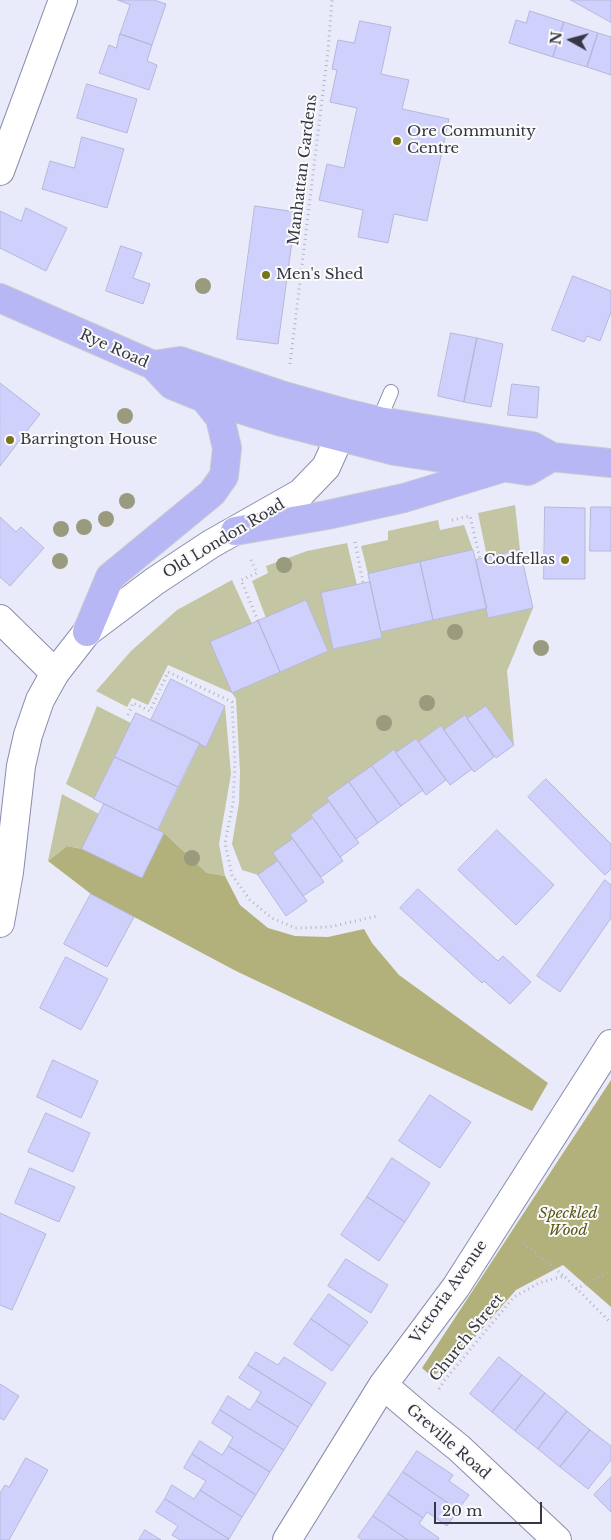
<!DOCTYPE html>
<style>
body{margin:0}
#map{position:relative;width:611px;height:1540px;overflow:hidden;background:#eaebfa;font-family:"Libre Baskerville",serif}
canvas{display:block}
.north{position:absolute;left:546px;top:15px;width:50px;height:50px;-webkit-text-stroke:4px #fafafa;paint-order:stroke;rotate:277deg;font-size:14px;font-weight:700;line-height:20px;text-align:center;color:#363644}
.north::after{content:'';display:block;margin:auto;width:18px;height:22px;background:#363644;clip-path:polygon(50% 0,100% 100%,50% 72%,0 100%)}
.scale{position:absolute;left:434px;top:1502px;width:108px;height:22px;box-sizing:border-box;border:2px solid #363644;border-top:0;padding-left:6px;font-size:15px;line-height:18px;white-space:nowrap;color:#363644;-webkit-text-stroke:4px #fafafa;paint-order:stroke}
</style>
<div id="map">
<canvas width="611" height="1540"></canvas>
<div class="north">N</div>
<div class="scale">20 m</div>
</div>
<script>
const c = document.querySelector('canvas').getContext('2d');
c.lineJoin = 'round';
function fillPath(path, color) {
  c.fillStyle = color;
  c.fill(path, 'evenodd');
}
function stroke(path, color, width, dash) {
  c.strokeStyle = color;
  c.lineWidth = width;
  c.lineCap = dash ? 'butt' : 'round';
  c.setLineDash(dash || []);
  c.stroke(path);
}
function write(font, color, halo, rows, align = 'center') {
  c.font = font + ' "Libre Baskerville",serif';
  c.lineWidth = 4;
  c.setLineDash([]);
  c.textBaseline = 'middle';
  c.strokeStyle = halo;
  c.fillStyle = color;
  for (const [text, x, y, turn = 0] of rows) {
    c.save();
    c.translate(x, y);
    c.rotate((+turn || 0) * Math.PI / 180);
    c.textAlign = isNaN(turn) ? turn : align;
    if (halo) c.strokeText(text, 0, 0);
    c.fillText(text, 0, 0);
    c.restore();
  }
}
fillPath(new Path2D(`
 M 515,505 L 520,550 L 487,557 L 478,513 Z
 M 438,520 L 440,530 L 464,525 L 473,550 L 368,574 L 361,546 L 388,540 L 388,531 Z
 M 347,543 L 357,585 L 321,593 L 333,649 L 382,638 L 381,632 L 487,608 L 489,618 L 533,608 L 507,671 L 514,745 L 486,706 L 467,719 L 465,716 L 444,730 L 440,726 L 419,742 L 416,739 L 396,753 L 394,750 L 327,798 L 329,802 L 311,815 L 313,818 L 290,835 L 293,839 L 273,853 L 278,861 L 258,875 L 242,870 L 232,844 L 239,803 L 240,772 L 236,699 L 232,693 L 168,665 L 148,705 L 132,698 L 127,707 L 96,691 L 131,651 L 177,610 L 232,580 L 252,624 L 232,693 L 328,651 L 306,601 L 266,618 L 252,581 L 268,573 L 266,566 L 307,551 Z
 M 97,706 L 131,723 L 94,799 L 66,784 Z
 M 225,706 L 231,774 L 219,844 L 225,876 L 207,873 L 164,833 L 158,830 L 200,743 L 206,747 Z
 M 62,794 L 99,814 L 82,849 L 67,846 L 48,861 Z`), '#c4c5a3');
fillPath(new Path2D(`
 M 164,833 L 207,873 L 225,876 L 240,905 L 268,928 L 295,936 L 328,937 L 364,929 L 372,943 L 399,975 L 548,1083 L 532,1111 L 236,971 L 91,894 L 48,861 L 67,846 L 82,849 L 142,878 Z
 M 611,1080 L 611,1307 L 563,1265 L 516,1290 L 447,1369 L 431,1376 L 422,1368 Z`), '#b2b17b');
const building = new Path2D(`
 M 118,0 L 154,0 L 166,4 L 152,45 L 120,34 L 130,5 Z
 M 571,0 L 611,0 L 611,22 Z
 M 530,11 L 564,22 L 553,57 L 509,43 L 516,20 L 526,23 Z
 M 360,21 L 391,27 L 381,74 L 409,80 L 402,109 L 449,119 L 427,221 L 394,214 L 388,243 L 358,237 L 363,210 L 319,200 L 327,164 L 344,168 L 357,108 L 330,102 L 337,70 L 332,69 L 338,40 L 354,43 Z
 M 564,22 L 598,33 L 587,67 L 553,57 Z
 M 598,33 L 611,37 L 611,75 L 587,67 Z
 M 120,34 L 152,45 L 147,61 L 157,65 L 149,90 L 99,73 L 109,45 L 116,48 Z
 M 87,84 L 137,99 L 127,133 L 77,118 Z
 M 82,137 L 124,149 L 107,208 L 42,189 L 50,161 L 74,168 Z
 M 255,206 L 296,212 L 278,344 L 237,339 Z
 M 26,208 L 67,228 L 46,271 L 0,248 L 0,211 L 21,221 Z
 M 121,246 L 142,253 L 133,278 L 150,284 L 143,304 L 106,291 Z
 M 573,276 L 611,291 L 611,312 L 600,341 L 587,336 L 584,342 L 552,330 Z
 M 451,333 L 477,338 L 464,402 L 438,396 Z
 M 477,338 L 503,344 L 491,407 L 464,402 Z
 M 0,383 L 40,414 L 0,466 Z
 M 512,384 L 539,387 L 537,418 L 508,415 Z
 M 545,507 L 585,508 L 585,579 L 544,579 Z
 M 591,507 L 611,507 L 611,551 L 590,551 Z
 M 0,517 L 16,532 L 21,527 L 44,548 L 10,586 L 0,577 Z
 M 473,550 L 487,608 L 433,620 L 420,562 Z
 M 520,550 L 533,608 L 488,618 L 476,560 Z
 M 420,562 L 433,620 L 381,632 L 368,574 Z
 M 370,582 L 382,638 L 333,649 L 321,593 Z
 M 306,600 L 328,651 L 280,672 L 258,621 Z
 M 258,621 L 280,672 L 232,693 L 210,642 Z
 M 171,679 L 225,706 L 206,747 L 151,720 Z
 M 486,706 L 514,745 L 496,758 L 467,719 Z
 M 136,713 L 200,743 L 178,787 L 115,757 Z
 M 465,715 L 494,757 L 474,772 L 444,730 Z
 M 441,726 L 472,769 L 450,785 L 419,742 Z
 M 416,739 L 446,780 L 426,795 L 396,753 Z
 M 394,750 L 423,790 L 401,806 L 372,766 Z
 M 115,757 L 178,787 L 158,830 L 94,799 Z
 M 372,766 L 401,806 L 378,823 L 349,782 Z
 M 546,779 L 611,844 L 611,869 L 605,875 L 528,797 Z
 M 349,782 L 378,823 L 356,839 L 327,798 Z
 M 329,802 L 359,843 L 340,857 L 311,815 Z
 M 104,804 L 164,833 L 142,878 L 82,849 Z
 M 313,818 L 343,861 L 321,877 L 290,835 Z
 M 497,830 L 554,885 L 516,925 L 458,870 Z
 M 293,839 L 324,882 L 303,896 L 273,853 Z
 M 278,861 L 307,901 L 286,916 L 258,875 Z
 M 605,880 L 611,885 L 611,918 L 560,992 L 537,976 Z
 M 418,889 L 498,961 L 503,956 L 531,982 L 510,1004 L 484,981 L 482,983 L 400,908 Z
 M 91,894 L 134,917 L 107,967 L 64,944 Z
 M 66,957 L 108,979 L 81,1030 L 40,1008 Z
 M 53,1060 L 98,1081 L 81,1118 L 37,1097 Z
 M 430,1095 L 471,1122 L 440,1168 L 399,1141 Z
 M 46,1113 L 90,1133 L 73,1172 L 28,1152 Z
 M 392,1158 L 430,1183 L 405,1222 L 367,1197 Z
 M 30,1168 L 75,1187 L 59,1222 L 15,1203 Z
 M 367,1197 L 405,1222 L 379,1261 L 341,1235 Z
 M 0,1213 L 46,1234 L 12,1310 L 0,1305 Z
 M 346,1259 L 388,1285 L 371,1313 L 328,1286 Z
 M 329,1294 L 368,1322 L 350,1346 L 311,1319 Z
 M 311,1319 L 350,1346 L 332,1371 L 294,1344 Z
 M 256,1352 L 278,1365 L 284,1357 L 326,1383 L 312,1405 L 248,1365 Z
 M 499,1357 L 522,1375 L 492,1412 L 470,1394 Z
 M 248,1365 L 312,1405 L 298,1427 L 256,1401 L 261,1392 L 239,1378 Z
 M 522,1375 L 545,1393 L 515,1431 L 492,1412 Z
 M 0,1384 L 19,1396 L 4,1420 L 0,1418 Z
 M 545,1393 L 567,1411 L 538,1449 L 515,1431 Z
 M 228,1396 L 250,1410 L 256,1401 L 298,1427 L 284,1450 L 220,1410 Z
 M 220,1410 L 284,1450 L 270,1472 L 228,1446 L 233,1437 L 212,1423 Z
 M 567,1411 L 590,1430 L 560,1467 L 538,1449 Z
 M 590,1430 L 611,1446 L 611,1460 L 588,1489 L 560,1467 Z
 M 200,1441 L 222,1455 L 228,1446 L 270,1472 L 256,1495 L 192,1454 Z
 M 417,1451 L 453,1475 L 449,1481 L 469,1495 L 458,1510 L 403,1472 Z
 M 192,1454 L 256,1495 L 242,1517 L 200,1490 L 206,1481 L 184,1468 Z
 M 26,1458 L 48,1470 L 9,1540 L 0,1540 L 0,1493 L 5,1485 L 9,1487 Z
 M 403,1472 L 458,1510 L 447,1526 L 427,1512 L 423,1518 L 388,1494 Z
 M 611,1477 L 611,1512 L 594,1495 Z
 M 172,1485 L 194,1499 L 200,1490 L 242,1517 L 229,1539 L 165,1499 Z
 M 388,1494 L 423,1518 L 419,1524 L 439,1538 L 438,1540 L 408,1540 L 373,1516 Z
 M 165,1499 L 229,1539 L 228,1540 L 180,1540 L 172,1535 L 178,1526 L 156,1512 Z
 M 373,1516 L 408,1540 L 362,1540 L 358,1537 Z
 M 145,1530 L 161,1540 L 139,1540 Z`);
fillPath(building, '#cfd1fc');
stroke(building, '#b5b7da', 1);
const service = new Path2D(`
 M 377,425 L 391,392`);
const minor = new Path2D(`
 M 0,171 L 63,0
 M 0,619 L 55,673
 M 383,1385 L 423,1419 L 459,1448 L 557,1540
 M 287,1540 L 383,1385 L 456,1287 L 611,1044`);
const secondary = new Path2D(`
 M 0,923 L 9,872 L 21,766 L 28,735 L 40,700 L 55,673 L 87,632 L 155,581 L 211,544 L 301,493 L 326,467 L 339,438 L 345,414`);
const trunk = new Path2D(`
 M 0,298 L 153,365 L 172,385 L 204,398 L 278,421 L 395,451 L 528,471 L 552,457
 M 153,365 L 180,361 L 284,396 L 345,413 L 379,421 L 532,446 L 552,457 L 611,463
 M 235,531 L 327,515 L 404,498 L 499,469
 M 87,632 L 110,577 L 212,493 L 224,476 L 227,448 L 220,418 L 204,398`);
stroke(service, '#8b8cad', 16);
stroke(minor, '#8b8cad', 30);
stroke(secondary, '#8b8cad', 30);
stroke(trunk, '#cbcbce', 30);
stroke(new Path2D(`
 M 290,364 L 328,51 L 332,0
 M 452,520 L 470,516 L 480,559
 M 355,542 L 363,583
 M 251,560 L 257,573 L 241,580 L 258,621
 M 128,715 L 133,703 L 150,711 L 168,672 L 232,702 L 235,763 L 233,803 L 225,843 L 232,875 L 250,900 L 272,918 L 295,928 L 329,927 L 377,916
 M 523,1243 L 564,1276
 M 576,1289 L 611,1271
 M 439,1389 L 444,1381 L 514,1297 L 539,1283 L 564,1276 L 611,1323`), '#b3b4c3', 3, [1, 4]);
stroke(service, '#fff', 14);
stroke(minor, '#fff', 28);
stroke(secondary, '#fff', 28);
stroke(trunk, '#b6b7f4', 28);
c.fillStyle = '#9a9a7e';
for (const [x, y] of [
 [203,286],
 [125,416],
 [127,501],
 [106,519],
 [84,527],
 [61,529],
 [60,561],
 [284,565],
 [455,632],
 [541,648],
 [427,703],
 [384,723],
 [192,858]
]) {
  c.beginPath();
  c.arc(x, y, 8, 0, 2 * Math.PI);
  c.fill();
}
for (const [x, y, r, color] of [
 [397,141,5,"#777419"],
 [266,275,5,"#777419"],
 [10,440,5,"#777419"],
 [565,560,5,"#777419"]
]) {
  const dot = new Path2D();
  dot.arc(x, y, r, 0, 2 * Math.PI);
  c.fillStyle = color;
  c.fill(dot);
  stroke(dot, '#fafafa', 2);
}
write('15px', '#363644', '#fafafa', [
 ["Ore Community",407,132],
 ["Centre",407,149],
 ["Men's Shed",276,275],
 ["Barrington House",20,440],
 ["Codfellas",555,560,"right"]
], 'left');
write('15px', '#363644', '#fafafa', [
 ["Manhattan Gardens",303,170,-83],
 ["Rye Road",114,349,24],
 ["Old London Road",224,539,-31],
 ["Victoria Avenue",449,1292,-55],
 ["Church Street",467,1338,-51],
 ["Greville Road",448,1442,41]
]);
write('italic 15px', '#595819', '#fafafa', [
 ["Speckled",568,1214],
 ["Wood",568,1231]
]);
</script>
